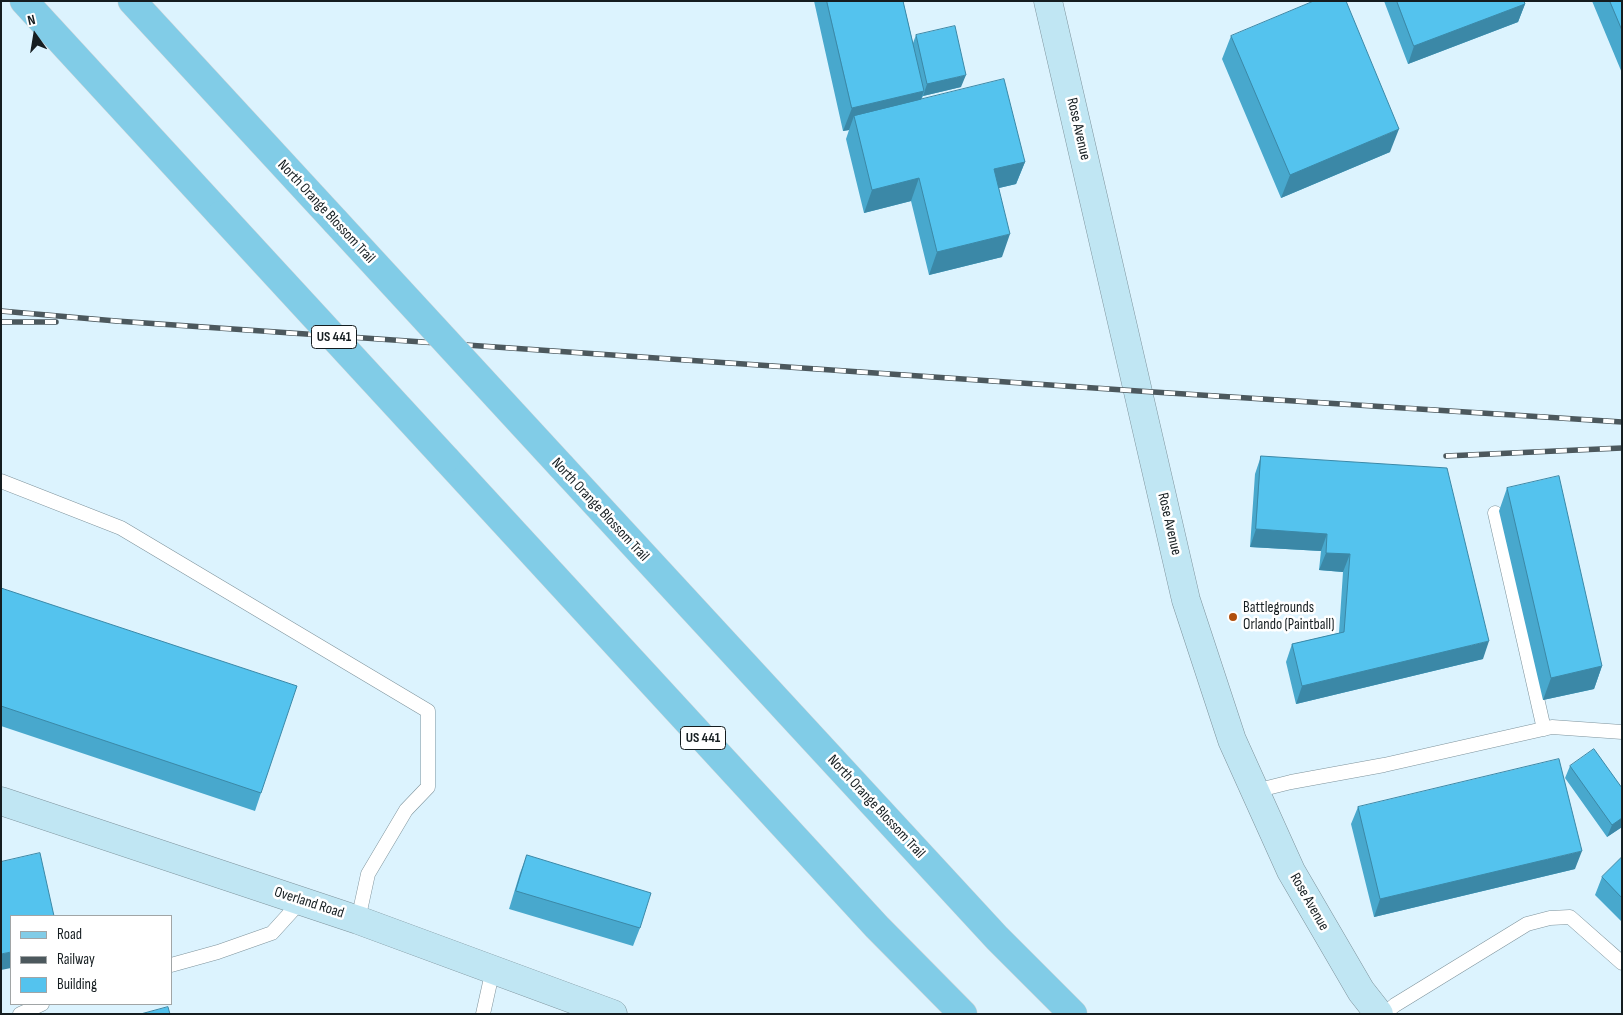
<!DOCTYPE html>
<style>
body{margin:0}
#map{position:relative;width:1623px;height:1015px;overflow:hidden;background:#dcf3fe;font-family:"Sofia Sans Condensed",sans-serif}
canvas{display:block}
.frame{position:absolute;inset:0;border:2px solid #151d20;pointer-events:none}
.legend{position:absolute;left:10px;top:915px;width:162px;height:90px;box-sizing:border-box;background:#fff;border:1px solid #a1a5a6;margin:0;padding:6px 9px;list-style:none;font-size:15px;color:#151d20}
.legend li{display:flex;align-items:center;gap:10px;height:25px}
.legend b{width:25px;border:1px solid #a1a5a6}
.north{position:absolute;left:10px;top:10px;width:50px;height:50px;-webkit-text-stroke:4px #fff;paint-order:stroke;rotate:347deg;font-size:14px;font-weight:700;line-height:20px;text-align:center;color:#151d20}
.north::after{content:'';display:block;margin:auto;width:18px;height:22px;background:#151d20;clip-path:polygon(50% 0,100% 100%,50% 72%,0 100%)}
</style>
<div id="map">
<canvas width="1623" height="1015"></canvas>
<div class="frame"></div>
<ul class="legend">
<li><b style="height:6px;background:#81cce7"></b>Road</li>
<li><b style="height:6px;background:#4c585d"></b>Railway</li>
<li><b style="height:14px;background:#54c3ee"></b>Building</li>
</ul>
<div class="north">N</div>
</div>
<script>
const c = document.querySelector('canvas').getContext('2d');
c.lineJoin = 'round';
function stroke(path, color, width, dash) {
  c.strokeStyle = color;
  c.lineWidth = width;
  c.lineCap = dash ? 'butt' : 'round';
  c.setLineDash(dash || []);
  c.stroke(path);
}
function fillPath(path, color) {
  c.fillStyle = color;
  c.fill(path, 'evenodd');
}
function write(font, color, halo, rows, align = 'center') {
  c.font = font + ' "Sofia Sans Condensed",sans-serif';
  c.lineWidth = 5;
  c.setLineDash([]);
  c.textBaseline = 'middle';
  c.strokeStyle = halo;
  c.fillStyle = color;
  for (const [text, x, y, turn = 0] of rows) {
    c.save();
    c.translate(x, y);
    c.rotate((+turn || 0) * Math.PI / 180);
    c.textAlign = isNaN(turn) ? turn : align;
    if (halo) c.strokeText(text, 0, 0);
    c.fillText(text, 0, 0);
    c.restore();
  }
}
const lane = new Path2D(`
 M 1,481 L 121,528 L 428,711 L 428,787 L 406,810 L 368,874 L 358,920
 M 1495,513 L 1544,729
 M 1255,791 L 1291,782 L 1384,765 L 1552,727 L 1622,732
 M 171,965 L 218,952 L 272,933 L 301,901
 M 20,1014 L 42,1004
 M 483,1014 L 493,969
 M 1384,1014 L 1395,1005 L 1527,924 L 1550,918 L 1570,917 L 1622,963`);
const secondary = new Path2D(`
 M 1048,1 L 1186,600 L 1232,740 L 1291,871 L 1361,991 L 1379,1014
 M 1,801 L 358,920 L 613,1014`);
const primary = new Path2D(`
 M 24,1 L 221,215
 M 132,1 L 336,222
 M 446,459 L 877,927 L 963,1014
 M 561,466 L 997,938 L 1073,1014`);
stroke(lane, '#7e939c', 15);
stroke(secondary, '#7e939c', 29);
stroke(primary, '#d5d6d7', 29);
stroke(lane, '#fff', 14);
stroke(secondary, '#c0e6f3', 28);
stroke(primary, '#81cce7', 28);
const rail = new Path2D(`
 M 1,311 L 116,321 L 1138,391 L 1622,422
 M 1,322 L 56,322
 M 1446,456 L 1622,448`);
stroke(rail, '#4c585d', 5.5);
stroke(rail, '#fff', 4, [11]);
const primaryBridge = new Path2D(`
 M 221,215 L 446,459
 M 336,222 L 561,466`);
stroke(primaryBridge, '#d5d6d7', 29, []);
stroke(primaryBridge, '#81cce7', 28);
fillPath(new Path2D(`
 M 814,1 L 903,1 L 913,43 L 916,35 L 961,87 L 923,96 L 921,100 L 1025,162 L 1016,184 L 999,188 L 1002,257 L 929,275 L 911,201 L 864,213 L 846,139 L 849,130 L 843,131 Z
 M 1384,1 L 1524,1 L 1525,4 L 1518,22 L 1408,64 Z
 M 1592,1 L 1622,1 L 1622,73 Z
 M 1231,36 L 1390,152 L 1281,198 L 1222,59 Z
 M 1261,456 L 1483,659 L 1296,704 L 1286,662 L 1292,644 L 1339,633 L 1343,572 L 1319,570 L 1321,551 L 1250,547 L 1255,474 Z
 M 1507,488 L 1602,666 L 1594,689 L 1543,700 L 1499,511 Z
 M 1,588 L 261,793 L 255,811 L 1,726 Z
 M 1570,766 L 1622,788 L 1622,827 L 1607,837 L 1565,778 Z
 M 1358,807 L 1575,869 L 1374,917 L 1351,824 Z
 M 527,855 L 640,928 L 633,946 L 509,909 L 520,873 Z
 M 1622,857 L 1622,922 L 1595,895 L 1602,877 Z`), '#48a8cd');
fillPath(new Path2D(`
 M 1525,4 L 1518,22 L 1408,64 L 1414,46 Z
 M 966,75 L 961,87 L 923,96 L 927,84 Z
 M 924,91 L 916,114 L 854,116 L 849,130 L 843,131 L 852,108 Z
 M 1399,129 L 1390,152 L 1281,198 L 1290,175 Z
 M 1025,162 L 1016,184 L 986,191 L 994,169 Z
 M 919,178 L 911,201 L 864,213 L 872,190 Z
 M 1010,234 L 1002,257 L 929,275 L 937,252 Z
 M 1256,529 L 1327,534 L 1321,551 L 1250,547 Z
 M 1326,553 L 1350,554 L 1343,572 L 1319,570 Z
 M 1489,641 L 1483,659 L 1296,704 L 1302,686 Z
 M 1602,666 L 1594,689 L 1543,700 L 1551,678 Z
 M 1622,818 L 1622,827 L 1607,837 L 1612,825 Z
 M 1582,851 L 1575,869 L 1374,917 L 1380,899 Z
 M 11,952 L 11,968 L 1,970 L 1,954 Z`), '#3b88a7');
const building = new Path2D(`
 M 827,1 L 903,1 L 924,91 L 852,108 Z
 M 1314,1 L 1346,1 L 1399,129 L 1290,175 L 1231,36 Z
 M 1397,1 L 1524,1 L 1525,4 L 1414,46 Z
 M 1610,1 L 1622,1 L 1622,30 Z
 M 955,26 L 966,75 L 927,84 L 916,35 Z
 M 1004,79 L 1025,162 L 994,169 L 1010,234 L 937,252 L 919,178 L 872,190 L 854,116 Z
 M 1261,456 L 1447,468 L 1489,641 L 1302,686 L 1292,644 L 1344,632 L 1350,554 L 1326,553 L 1327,534 L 1256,529 Z
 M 1559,476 L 1602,666 L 1551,678 L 1507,488 Z
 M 1,588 L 297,686 L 261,793 L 1,706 Z
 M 1594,749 L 1622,788 L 1622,818 L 1612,825 L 1570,766 Z
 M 1559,759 L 1582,851 L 1380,899 L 1358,807 Z
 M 40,853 L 54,916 L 11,916 L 11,952 L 1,954 L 1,862 Z
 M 527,855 L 651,893 L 640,928 L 516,891 Z
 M 1622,857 L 1622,898 L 1602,877 Z
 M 168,1007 L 170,1014 L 141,1014 Z`);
fillPath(building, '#54c3ee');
stroke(building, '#3b88a7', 1);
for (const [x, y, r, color] of [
 [1233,617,5,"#b04f0d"]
]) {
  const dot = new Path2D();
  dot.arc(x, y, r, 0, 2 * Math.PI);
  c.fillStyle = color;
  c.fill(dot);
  stroke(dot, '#fff', 2);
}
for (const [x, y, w] of [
 [334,337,45],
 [703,738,45]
]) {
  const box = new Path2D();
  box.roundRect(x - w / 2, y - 11.5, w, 23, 4);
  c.fillStyle = '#fff';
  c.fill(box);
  stroke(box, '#151d20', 1);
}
write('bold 14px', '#151d20', null, [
 ["US 441",334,337],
 ["US 441",703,738]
]);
write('15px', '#151d20', '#fff', [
 ["Rose Avenue",1078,129,77],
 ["North Orange Blossom Trail",326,212,47],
 ["North Orange Blossom Trail",600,510,47],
 ["Rose Avenue",1169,524,77],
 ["North Orange Blossom Trail",876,807,47],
 ["Rose Avenue",1309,902,60],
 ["Overland Road",309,903,18]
]);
write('15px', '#151d20', '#fff', [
 ["Battlegrounds",1243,608],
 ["Orlando (Paintball)",1243,625]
], 'left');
</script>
